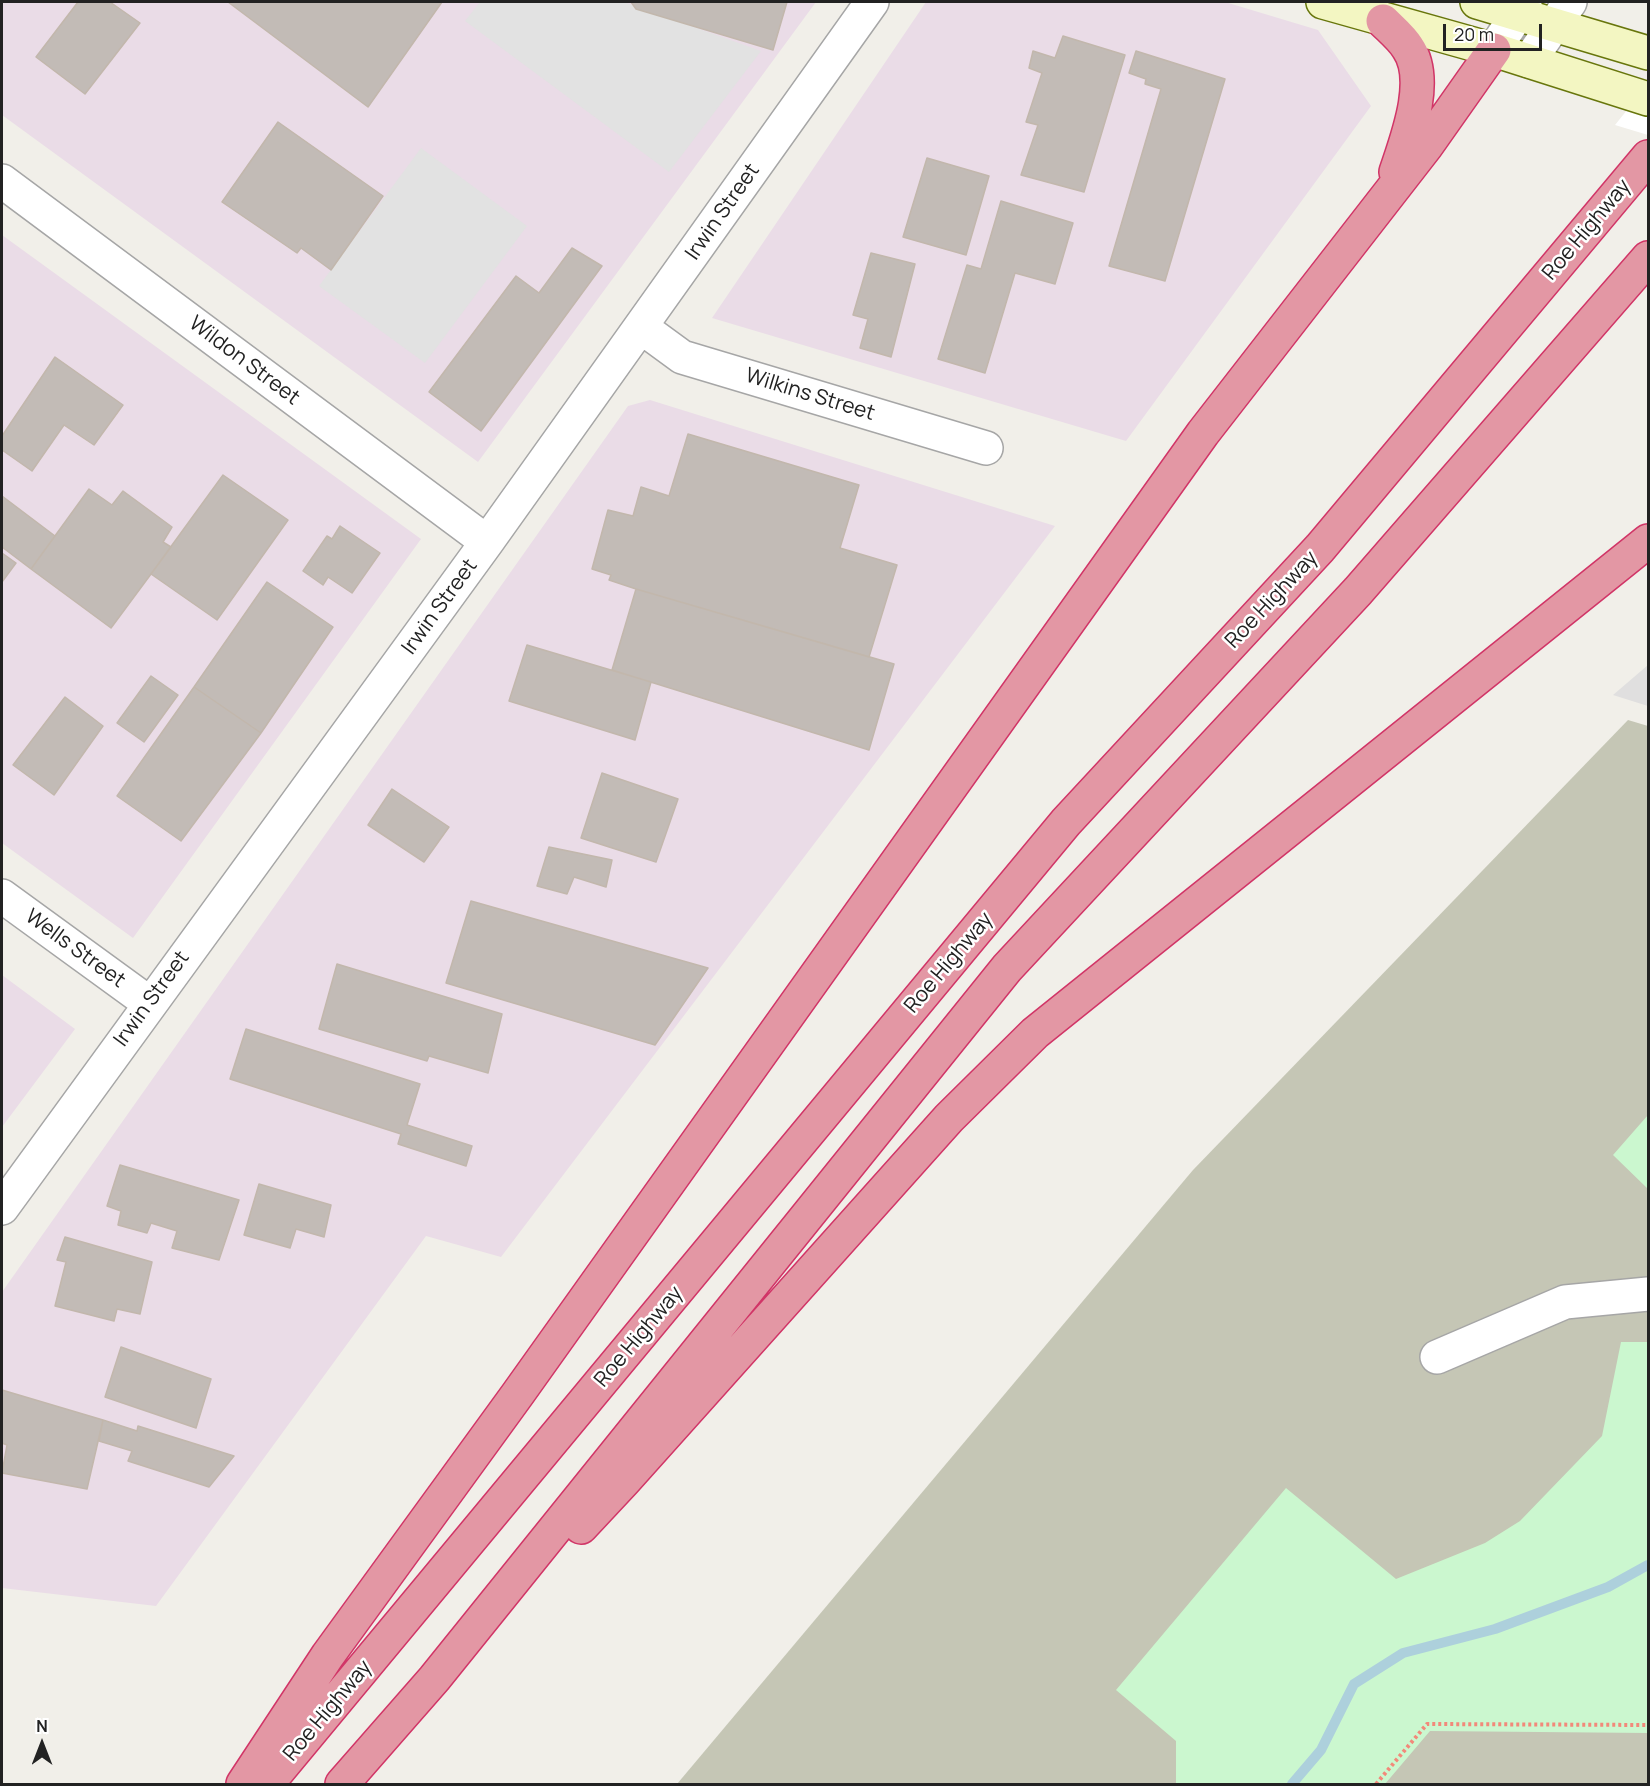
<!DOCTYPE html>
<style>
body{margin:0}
#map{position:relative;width:1650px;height:1786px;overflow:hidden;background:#f1efe9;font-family:Manrope,sans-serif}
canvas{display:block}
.frame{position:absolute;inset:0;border:3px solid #222;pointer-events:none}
.north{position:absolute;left:12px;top:1714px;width:60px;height:60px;-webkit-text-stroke:4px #fff;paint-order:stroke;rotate:0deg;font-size:16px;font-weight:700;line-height:24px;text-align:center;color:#222}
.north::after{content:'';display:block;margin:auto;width:21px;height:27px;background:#222;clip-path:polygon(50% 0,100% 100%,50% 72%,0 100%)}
.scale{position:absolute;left:1443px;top:24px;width:99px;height:27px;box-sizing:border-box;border:3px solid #222;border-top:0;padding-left:8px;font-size:18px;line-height:21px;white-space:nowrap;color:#222;-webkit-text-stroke:4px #fff;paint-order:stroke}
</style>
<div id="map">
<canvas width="1650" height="1786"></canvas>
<div class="frame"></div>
<div class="north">N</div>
<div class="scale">20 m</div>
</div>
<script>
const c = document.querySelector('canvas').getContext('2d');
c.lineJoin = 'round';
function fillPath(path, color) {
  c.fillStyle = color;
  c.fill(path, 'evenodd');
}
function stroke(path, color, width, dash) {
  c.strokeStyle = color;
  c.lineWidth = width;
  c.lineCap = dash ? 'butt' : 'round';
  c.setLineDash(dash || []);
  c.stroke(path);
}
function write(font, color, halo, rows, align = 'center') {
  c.font = font + ' Manrope,sans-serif';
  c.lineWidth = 5;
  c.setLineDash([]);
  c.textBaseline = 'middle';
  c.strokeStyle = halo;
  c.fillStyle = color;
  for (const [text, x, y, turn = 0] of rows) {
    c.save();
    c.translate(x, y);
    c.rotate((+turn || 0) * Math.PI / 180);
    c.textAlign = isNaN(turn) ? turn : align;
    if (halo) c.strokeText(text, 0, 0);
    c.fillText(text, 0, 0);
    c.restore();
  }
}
fillPath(new Path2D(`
 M 1648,665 L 1648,706 L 1613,695 Z`), '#e0dfdf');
fillPath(new Path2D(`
 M 2,2 L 816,2 L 478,462 L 2,115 Z
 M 926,2 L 1225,2 L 1318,30 L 1371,106 L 1126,441 L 712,318 Z
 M 2,235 L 421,539 L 133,938 L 2,843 Z
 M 650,400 L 1055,526 L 501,1257 L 426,1236 L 156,1606 L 2,1588 L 2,1292 L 628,406 Z
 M 2,975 L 75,1029 L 2,1127 Z`), '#eadce7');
fillPath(new Path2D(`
 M 1628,720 L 1648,726 L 1648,1784 L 677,1784 L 1193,1170 Z`), '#c5c6b5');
fillPath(new Path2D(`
 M 1648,1115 L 1648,1189 L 1613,1155 Z
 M 1621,1342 L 1648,1342 L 1648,1733 L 1430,1731 L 1385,1784 L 1176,1784 L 1176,1741 L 1116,1690 L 1286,1488 L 1396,1579 L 1485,1543 L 1520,1521 L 1602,1436 Z`), '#cbf7cf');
fillPath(new Path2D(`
 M 480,2 L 624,2 L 761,51 L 669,172 L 465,21 Z
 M 421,148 L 527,226 L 425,363 L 319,286 Z`), '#e2e2e2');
fillPath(new Path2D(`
 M 1648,84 L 1648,135 L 1615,125 Z`), '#fff');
stroke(new Path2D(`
 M 1292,1784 L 1321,1750 L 1354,1684 L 1403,1653 L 1495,1629 L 1608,1587 L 1648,1565`), '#add0dc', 10);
const building = new Path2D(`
 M 78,2 L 110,2 L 140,23 L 85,94 L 36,57 Z
 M 228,2 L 442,2 L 368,107 Z
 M 631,2 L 787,2 L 773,50 L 636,9 Z
 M 1063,36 L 1125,55 L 1084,192 L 1021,175 L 1038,125 L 1026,122 L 1042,73 L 1029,68 L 1033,51 L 1055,58 Z
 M 1136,51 L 1225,79 L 1165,281 L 1109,266 L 1161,89 L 1145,84 L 1146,79 L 1129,73 Z
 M 278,122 L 383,196 L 331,270 L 301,248 L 297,253 L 222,202 Z
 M 927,158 L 989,176 L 966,255 L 903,237 Z
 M 1001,201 L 1073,223 L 1055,284 L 1015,273 L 985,373 L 938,359 L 967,265 L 981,269 Z
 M 572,248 L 602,266 L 481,431 L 429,392 L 516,276 L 539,293 Z
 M 871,253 L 915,264 L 891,357 L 860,348 L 868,319 L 853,315 Z
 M 55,357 L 123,405 L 94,445 L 64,425 L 32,471 L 2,450 L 2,436 Z
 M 688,434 L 859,485 L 840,548 L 897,565 L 869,657 L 636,589 L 609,580 L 611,575 L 592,569 L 608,510 L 633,516 L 641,487 L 669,496 Z
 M 223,475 L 288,520 L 217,620 L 151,574 Z
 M 89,489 L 112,505 L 123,491 L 172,527 L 163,542 L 171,547 L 111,628 L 31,569 Z
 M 2,496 L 55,536 L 31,569 L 2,547 Z
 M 340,526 L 380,553 L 352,593 L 328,577 L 323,585 L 303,571 L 327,536 L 332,539 Z
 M 2,553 L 16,563 L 2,582 Z
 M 267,582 L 333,627 L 261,733 L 194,687 Z
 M 636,589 L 894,664 L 869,750 L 612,670 Z
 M 527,645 L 651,682 L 635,740 L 509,701 Z
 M 151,676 L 178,695 L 144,742 L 117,723 Z
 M 194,687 L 261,733 L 181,841 L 117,796 Z
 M 65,697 L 103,726 L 54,795 L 13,765 Z
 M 602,773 L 678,799 L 656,862 L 581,838 Z
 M 392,789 L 449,827 L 424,862 L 368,825 Z
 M 549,847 L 612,860 L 606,887 L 574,877 L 567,894 L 537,886 Z
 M 471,901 L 708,968 L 655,1045 L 446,983 Z
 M 337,964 L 502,1014 L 488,1073 L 429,1056 L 427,1061 L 319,1029 Z
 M 246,1029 L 420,1084 L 407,1125 L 472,1146 L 466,1166 L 398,1144 L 401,1134 L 230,1079 Z
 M 120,1165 L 239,1200 L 219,1260 L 172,1248 L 177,1231 L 151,1223 L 147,1233 L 118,1225 L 121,1211 L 107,1206 Z
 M 259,1184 L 331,1205 L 324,1237 L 296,1229 L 290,1248 L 244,1235 Z
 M 65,1237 L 152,1262 L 140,1314 L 117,1309 L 114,1321 L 55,1306 L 66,1262 L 57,1260 Z
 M 121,1347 L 211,1379 L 196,1428 L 105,1397 Z
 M 2,1390 L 103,1420 L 87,1489 L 2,1473 L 7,1445 L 2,1443 Z
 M 103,1420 L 137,1431 L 138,1426 L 234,1456 L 209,1487 L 128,1461 L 132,1451 L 99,1441 Z`);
fillPath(building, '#c2bbb6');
stroke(building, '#c2b7ac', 1.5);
const minor = new Path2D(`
 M 1494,50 L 1525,2
 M 1529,61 L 1570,2
 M 2,181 L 487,542
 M 641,327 L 682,357 L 986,448
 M 2,896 L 149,1003
 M 2,1208 L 487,542 L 872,2
 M 1437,1357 L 1565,1302 L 1648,1294`);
const secondary = new Path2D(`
 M 1323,2 L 1494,50 L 1648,99
 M 1477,2 L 1648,53`);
const motorway = new Path2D(`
 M 1383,21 C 1391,29 1402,38 1408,48 C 1430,80 1407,139 1396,172
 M 581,1527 L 624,1481 L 949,1118 L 1035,1033 L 1648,541
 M 243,1784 L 328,1655 L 517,1395 L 1203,433 L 1427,145 L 1494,50
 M 267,1784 L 1066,822 L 1320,548 L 1648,157
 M 342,1784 L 434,1679 L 1007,968 L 1358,591 L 1648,258`);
stroke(minor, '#a6a6a6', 36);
stroke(secondary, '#68760c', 36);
stroke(motorway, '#d13567', 36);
stroke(new Path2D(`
 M 1376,1784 L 1427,1724 L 1648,1725`), '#f2897a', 4, [3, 3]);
stroke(minor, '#fff', 33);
stroke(secondary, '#f3f6c2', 33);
stroke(motorway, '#e397a4', 33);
write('21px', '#222', '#fff', [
 ["Irwin Street",723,212,-55],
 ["Roe Highway",1587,230,-50],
 ["Wildon Street",244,361,37],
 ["Wilkins Street",810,395,17],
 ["Roe Highway",1272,600,-47],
 ["Irwin Street",440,607,-54],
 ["Wells Street",75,949,36],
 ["Roe Highway",949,963,-50],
 ["Irwin Street",152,999,-54],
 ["Roe Highway",639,1337,-50],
 ["Roe Highway",328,1711,-50]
]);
</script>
